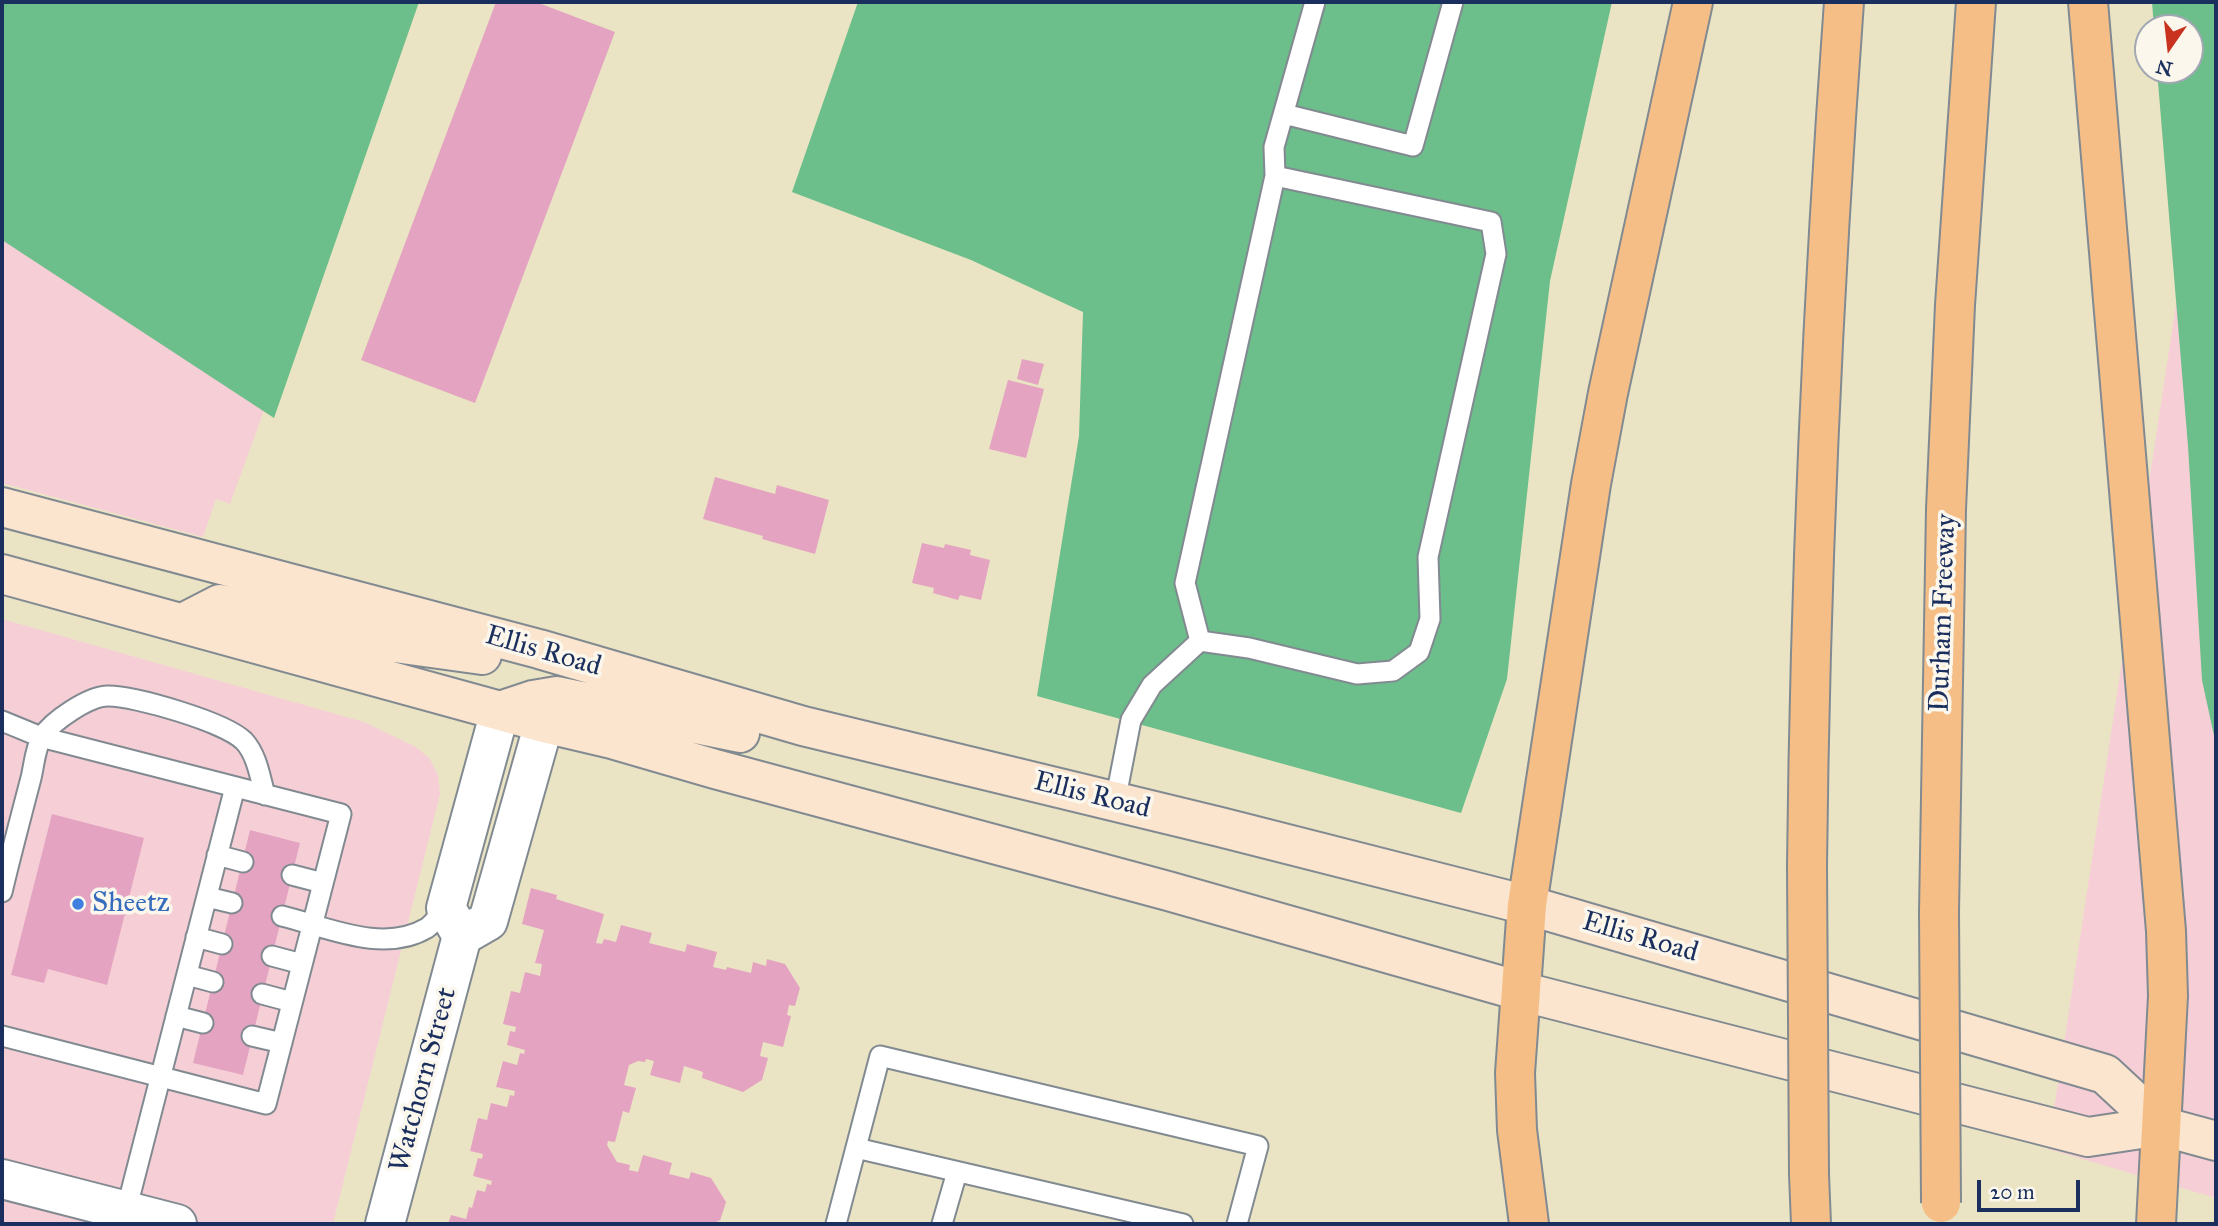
<!DOCTYPE html>
<style>
body{margin:0}
#map{position:relative;width:2218px;height:1226px;overflow:hidden;background:#eae4c4;font-family:"IM FELL Great Primer",serif}
canvas{display:block}
.frame{position:absolute;inset:0;border:4px solid #1b2f5e;pointer-events:none}
.north{position:absolute;left:2134px;top:14px;width:70px;height:70px;box-sizing:border-box;background:#fbf7ec;border:2px solid #a1a7b3;border-radius:50%;rotate:194deg;font-size:19px;font-weight:700;line-height:28px;text-align:center;color:#1b2f5e}
.north::after{content:'';display:block;margin:auto;width:24px;height:32px;background:#c8321e;clip-path:polygon(50% 0,100% 100%,50% 72%,0 100%)}
.scale{position:absolute;left:1977px;top:1180px;width:103px;height:32px;box-sizing:border-box;border:4px solid #1b2f5e;border-top:0;padding-left:9px;font-size:21px;line-height:24px;white-space:nowrap;color:#1b2f5e;-webkit-text-stroke:5px #fbf7ec;paint-order:stroke}
</style>
<div id="map">
<canvas width="2218" height="1226"></canvas>
<div class="frame"></div>
<div class="north">N</div>
<div class="scale">20 m</div>
</div>
<script>
const c = document.querySelector('canvas').getContext('2d');
c.lineJoin = 'round';
function fillPath(path, color) {
  c.fillStyle = color;
  c.fill(path, 'evenodd');
}
function stroke(path, color, width, dash) {
  c.strokeStyle = color;
  c.lineWidth = width;
  c.lineCap = dash ? 'butt' : 'round';
  c.setLineDash(dash || []);
  c.stroke(path);
}
function write(font, color, halo, rows, align = 'center') {
  c.font = font + ' "IM FELL Great Primer",serif';
  c.lineWidth = 7;
  c.setLineDash([]);
  c.textBaseline = 'middle';
  c.strokeStyle = halo;
  c.fillStyle = color;
  for (const [text, x, y, turn = 0] of rows) {
    c.save();
    c.translate(x, y);
    c.rotate((+turn || 0) * Math.PI / 180);
    c.textAlign = isNaN(turn) ? turn : align;
    if (halo) c.strokeText(text, 0, 0);
    c.fillText(text, 0, 0);
    c.restore();
  }
}
fillPath(new Path2D(`
 M 2,2 L 412,2 L 230,504 L 216,499 L 203,537 L 2,483 Z
 M 2216,40 L 2216,1198 L 2048,1149 Z
 M 2,619 L 364,722 L 416,747 L 430,759 L 438,775 L 440,794 L 333,1224 L 2,1224 Z`), '#f6cfd6');
fillPath(new Path2D(`
 M 2,2 L 419,2 L 274,418 L 2,240 Z
 M 858,2 L 1612,2 L 1550,281 L 1507,679 L 1461,813 L 1037,696 L 1079,436 L 1083,312 L 971,260 L 792,192 Z
 M 2152,2 L 2216,2 L 2216,745 L 2202,680 L 2188,446 L 2157,70 L 2190,70 L 2190,28 L 2154,28 Z`), '#6cbe8a');
fillPath(new Path2D(`
 M 496,2 L 536,2 L 615,32 L 475,403 L 361,360 Z
 M 1022,359 L 1044,364 L 1038,385 L 1017,379 Z
 M 1008,380 L 1044,389 L 1026,458 L 989,449 Z
 M 715,477 L 775,494 L 777,485 L 829,500 L 815,554 L 762,539 L 763,536 L 703,519 Z
 M 922,543 L 944,548 L 945,544 L 971,550 L 970,555 L 990,560 L 981,600 L 960,595 L 958,600 L 933,593 L 934,588 L 912,583 Z
 M 52,814 L 144,838 L 107,985 L 48,969 L 44,983 L 11,975 Z
 M 250,830 L 300,843 L 243,1075 L 193,1063 Z
 M 531,888 L 557,895 L 556,899 L 604,914 L 596,943 L 602,944 L 604,939 L 616,942 L 621,925 L 652,933 L 649,943 L 685,952 L 687,944 L 717,952 L 713,967 L 726,970 L 727,967 L 751,973 L 753,962 L 766,966 L 767,959 L 785,964 L 800,988 L 795,1006 L 789,1005 L 787,1015 L 791,1016 L 783,1047 L 763,1042 L 760,1056 L 768,1058 L 762,1080 L 743,1092 L 702,1078 L 703,1072 L 684,1066 L 680,1083 L 650,1075 L 654,1061 L 646,1059 L 645,1062 L 638,1061 L 629,1065 L 624,1085 L 636,1088 L 629,1113 L 623,1111 L 615,1142 L 608,1141 L 607,1145 L 617,1162 L 630,1165 L 629,1170 L 638,1172 L 643,1155 L 672,1163 L 669,1174 L 689,1179 L 691,1172 L 711,1178 L 726,1202 L 720,1221 L 718,1220 L 717,1224 L 448,1224 L 451,1215 L 466,1219 L 469,1207 L 472,1208 L 477,1190 L 485,1192 L 487,1184 L 491,1185 L 492,1181 L 473,1176 L 478,1158 L 482,1159 L 483,1154 L 470,1151 L 478,1118 L 487,1120 L 491,1103 L 507,1107 L 510,1095 L 514,1096 L 515,1091 L 496,1087 L 503,1061 L 517,1065 L 520,1053 L 524,1054 L 525,1050 L 507,1045 L 510,1031 L 515,1032 L 516,1027 L 503,1024 L 511,991 L 520,993 L 525,972 L 540,976 L 542,964 L 535,963 L 544,930 L 522,924 Z`), '#e4a4c1');
const service = new Path2D(`
 M 1284,114 L 1413,146 L 1453,2
 M 1275,176 L 1274,147 L 1315,2
 M 2,721 L 41,737 L 341,814 L 266,1104 L 2,1036
 M 1115,802 L 1131,720 L 1152,685 L 1200,641 L 1249,648 L 1357,674 L 1393,671 L 1419,652 L 1430,619 L 1428,557 L 1496,254 L 1491,222 L 1275,176 L 1185,583 L 1200,641
 M 217,855 L 243,862
 M 292,875 L 323,883
 M 2,892 C 11,854 21,816 31,778 C 34,766 35,748 42,737 C 52,721 89,696 108,696 C 135,696 225,722 244,741 C 257,755 260,777 265,795
 M 207,897 L 232,903
 M 282,916 C 327,927 383,954 427,928 C 434,923 440,914 446,908
 M 196,937 L 222,944
 M 272,956 L 302,964
 M 187,975 L 213,982
 M 262,994 L 292,1002
 M 176,1016 L 203,1023
 M 252,1036 L 282,1043
 M 856,1148 L 1183,1224
 M 126,1211 L 235,787
 M 836,1224 L 880,1056 L 1258,1146 L 1237,1224
 M 942,1224 L 957,1172`);
const minor = new Path2D(`
 M 462,936 L 446,908 L 500,711
 M 2,1179 L 177,1224
 M 385,1224 L 462,936 L 488,921 L 544,723`);
const secondary = new Path2D(`
 M 2,507 L 539,649 L 803,726 L 1220,827 L 1527,905 L 2105,1074 L 2161,1126
 M 2,574 L 544,723 L 612,739 L 715,769 L 1168,891 L 1520,991 L 2088,1137 L 2161,1126 L 2216,1141
 M 183,623 L 220,604 L 395,643 L 482,655
 M 500,711 L 533,700 L 557,696 L 740,733`);
const motorway = new Path2D(`
 M 2088,2 L 2166,931 L 2168,996 L 2156,1224
 M 1807,866 C 1810,577 1823,290 1844,2
 M 1939,912 L 1946,509 L 1955,305 L 1976,2
 M 1809,1174 L 1811,1224
 M 1529,1224 L 1517,1130 L 1515,1073 L 1527,905 L 1591,484 L 1608,393 L 1693,2`);
stroke(service, '#828a91', 23);
stroke(minor, '#828a91', 42);
stroke(secondary, '#828a91', 42);
stroke(motorway, '#828a91', 42);
stroke(service, '#fff', 19);
stroke(minor, '#fff', 38);
stroke(secondary, '#fbe5cf', 38);
stroke(motorway, '#f6be87', 38);
const motorwayBridge = new Path2D(`
 M 1807,866 L 1809,1174
 M 1939,912 L 1941,1203`);
stroke(motorwayBridge, '#828a91', 42, []);
stroke(motorwayBridge, '#f6be87', 38);
for (const [x, y, r, color] of [
 [78,904,7,"#3f7fe0"]
]) {
  const dot = new Path2D();
  dot.arc(x, y, r, 0, 2 * Math.PI);
  c.fillStyle = color;
  c.fill(dot);
  stroke(dot, '#fbf7ec', 2.5);
}
write('28px', '#1b2f5e', '#fbf7ec', [
 ["Durham Freeway",1944,613,-88],
 ["Ellis Road",543,652,16],
 ["Ellis Road",1092,796,14],
 ["Ellis Road",1640,938,16],
 ["Watchorn Street",424,1080,-75]
]);
write('28px', '#366cbe', '#fbf7ec', [
 ["Sheetz",92,904]
], 'left');
</script>
